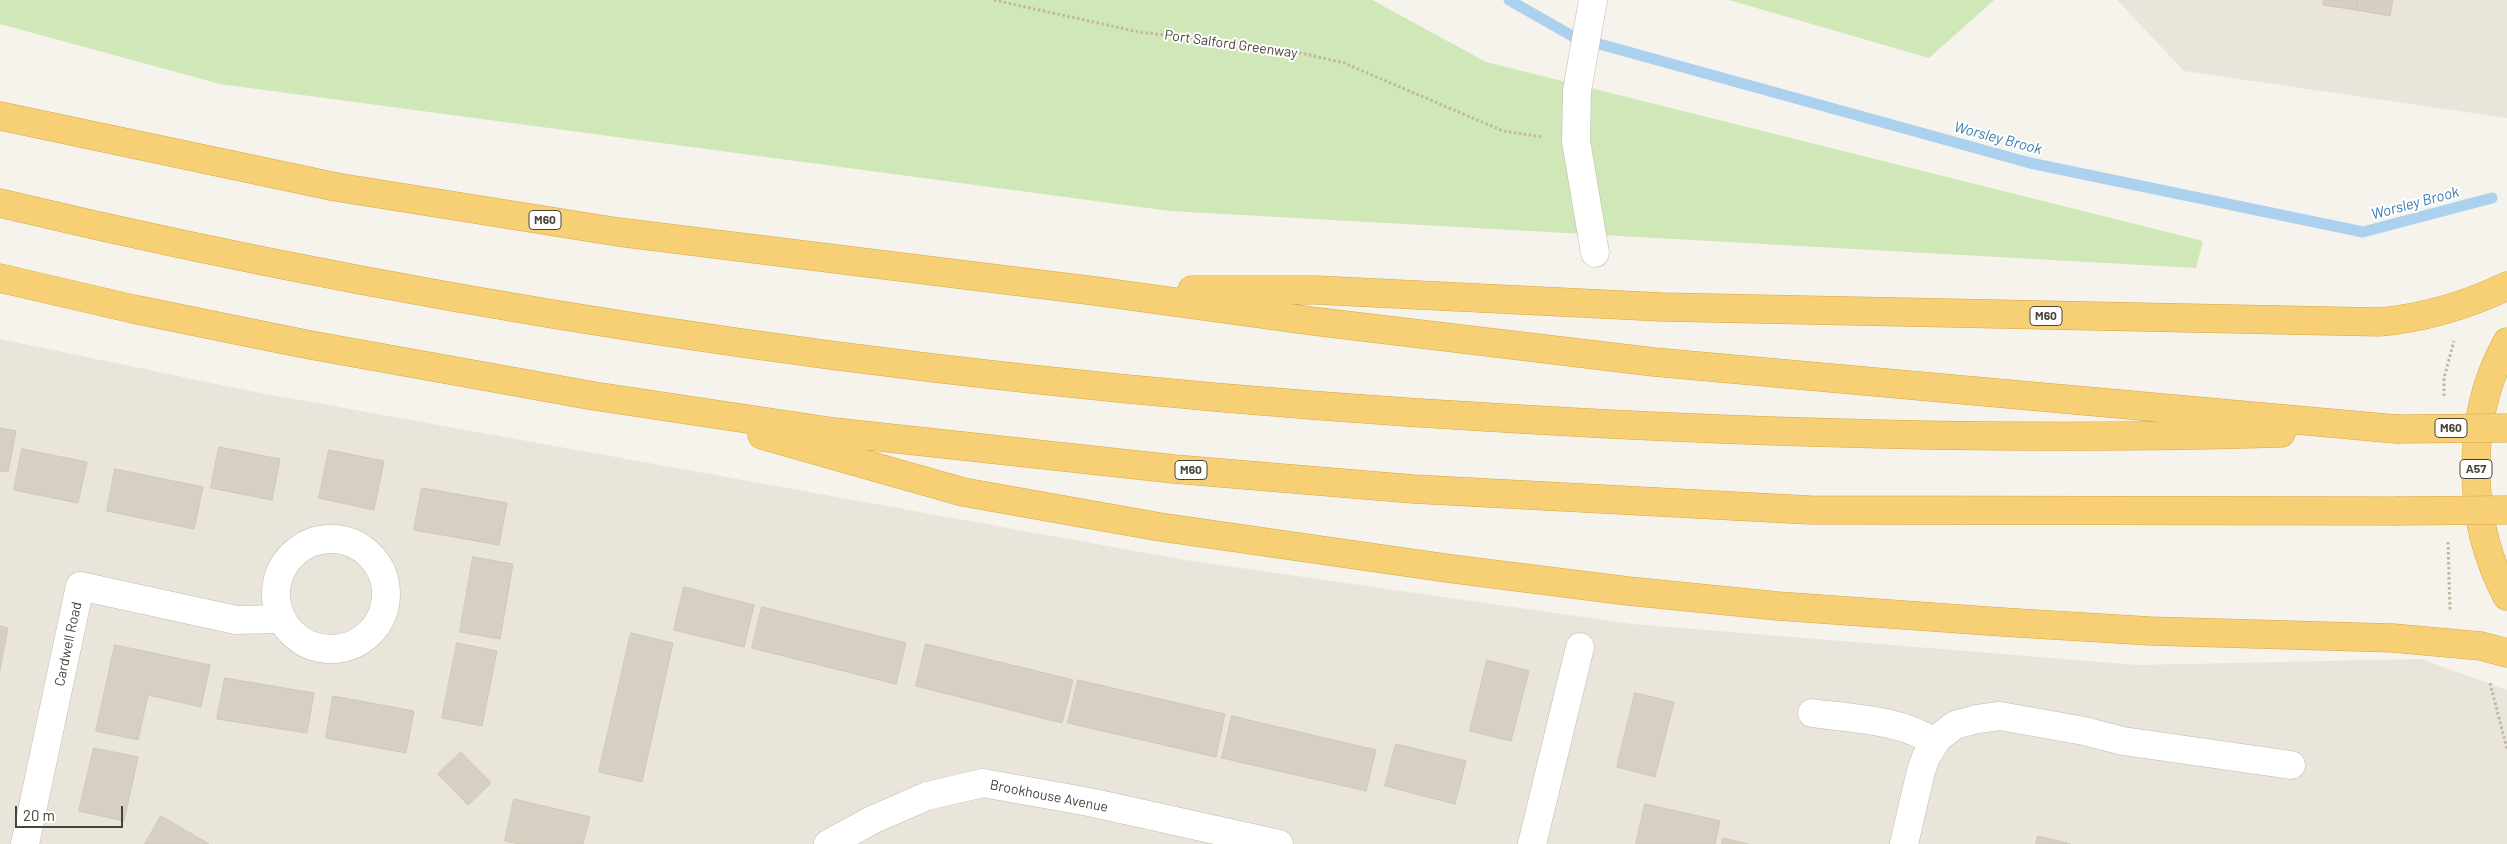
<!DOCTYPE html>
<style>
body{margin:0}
#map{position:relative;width:2507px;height:844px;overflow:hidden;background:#f5f3ec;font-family:Barlow,sans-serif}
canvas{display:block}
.scale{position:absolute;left:15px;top:806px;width:108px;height:22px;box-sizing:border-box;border:2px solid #49443a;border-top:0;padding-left:6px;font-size:15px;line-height:18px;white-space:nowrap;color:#49443a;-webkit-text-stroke:4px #fff;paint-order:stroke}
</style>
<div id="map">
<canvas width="2507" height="844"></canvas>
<div class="scale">20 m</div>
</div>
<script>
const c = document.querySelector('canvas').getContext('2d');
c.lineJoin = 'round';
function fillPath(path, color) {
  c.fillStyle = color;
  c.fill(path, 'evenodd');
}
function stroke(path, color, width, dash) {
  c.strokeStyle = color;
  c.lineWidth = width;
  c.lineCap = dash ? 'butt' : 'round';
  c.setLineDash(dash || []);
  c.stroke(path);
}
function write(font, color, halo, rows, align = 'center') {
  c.font = font + ' Barlow,sans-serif';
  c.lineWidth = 4;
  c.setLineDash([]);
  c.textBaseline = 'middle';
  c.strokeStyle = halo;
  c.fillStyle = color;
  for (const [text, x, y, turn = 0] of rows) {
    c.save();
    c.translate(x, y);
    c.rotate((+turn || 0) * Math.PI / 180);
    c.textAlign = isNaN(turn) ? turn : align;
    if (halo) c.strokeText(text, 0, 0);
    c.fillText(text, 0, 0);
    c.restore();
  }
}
fillPath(new Path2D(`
 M 2117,0 L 2507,0 L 2507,118 L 2184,71 Z
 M 0,339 L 245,390 L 1185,560 L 1632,624 L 2138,665 L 2421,659 L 2507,690 L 2507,844 L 0,844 Z`), '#e9e5da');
fillPath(new Path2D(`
 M 0,0 L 1372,0 L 1486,62 L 2203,241 L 2196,268 L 1170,211 L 220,84 L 0,24 Z
 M 1729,0 L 1994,0 L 1929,58 Z`), '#d0e7b7');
stroke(new Path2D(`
 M 1509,0 L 1574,37 L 2030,163 L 2363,232 L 2492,198`), '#acd1ee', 11);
const building = new Path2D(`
 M 2324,0 L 2358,0 L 2356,10 L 2323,5 Z
 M 2358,0 L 2393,0 L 2390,16 L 2356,10 Z
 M 0,428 L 16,431 L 8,472 L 0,471 Z
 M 219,447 L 280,459 L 272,500 L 211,488 Z
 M 22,449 L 87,462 L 78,503 L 14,490 Z
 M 329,450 L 384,461 L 374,510 L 319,498 Z
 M 115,469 L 203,487 L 194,529 L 107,511 Z
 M 422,488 L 507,503 L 499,545 L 414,530 Z
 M 473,557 L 513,564 L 500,639 L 460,632 Z
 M 684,587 L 754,605 L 744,647 L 674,630 Z
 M 762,607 L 906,643 L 896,684 L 752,648 Z
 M 0,626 L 8,628 L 0,670 Z
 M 631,633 L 673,643 L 642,782 L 599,772 Z
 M 457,643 L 497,651 L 482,726 L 442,718 Z
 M 926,644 L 1073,680 L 1062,723 L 916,686 Z
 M 115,645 L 210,665 L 201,707 L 148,695 L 138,740 L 96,731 Z
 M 1487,660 L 1529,671 L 1511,741 L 1470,731 Z
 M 225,678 L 314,693 L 307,733 L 217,719 Z
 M 1078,680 L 1225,714 L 1216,757 L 1068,723 Z
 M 1635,693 L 1674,702 L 1655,777 L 1617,767 Z
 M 333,696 L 414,711 L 406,753 L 326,738 Z
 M 1232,716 L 1376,750 L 1366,791 L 1222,758 Z
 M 1396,744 L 1466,761 L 1455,804 L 1385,786 Z
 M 94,748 L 138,757 L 124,821 L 79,811 Z
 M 461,752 L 491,783 L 468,805 L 438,774 Z
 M 514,799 L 590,817 L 583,844 L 519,844 L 505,841 Z
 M 1645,804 L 1720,821 L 1715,844 L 1636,844 Z
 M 161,816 L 209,844 L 145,844 Z
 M 2038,836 L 2071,844 L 2036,844 Z
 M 1723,838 L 1748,844 L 1722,844 Z`);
fillPath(building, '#d6cfc2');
stroke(building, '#d1c7b5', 1);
const minor = new Path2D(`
 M 1593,0 L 1577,91 L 1576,141 L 1595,253
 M276 594a55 55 0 1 1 110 0a55 55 0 1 1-110 0Z
 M 1812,713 C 1846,718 1910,720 1934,744
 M 25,844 L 80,586 L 236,620 L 282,619
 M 828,844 L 872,820 L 927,796 L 983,783 L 1089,802 L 1279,844
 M 1532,844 L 1580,647
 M 1904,844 L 1921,771 L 1926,757 L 1938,738 L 1955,725 L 1977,719 L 2000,716 L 2084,731 L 2123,741 L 2291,765`);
const highway = new Path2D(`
 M 0,116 L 336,187 L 618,232 L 1095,291 L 1312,321 L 1654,362 L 2396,429
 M 0,203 C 499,322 1007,390 1519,419 C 1772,434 2027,441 2281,433
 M 0,278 L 133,309 L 305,344 L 594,396 L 834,432 L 1174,469 L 1413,489 L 1809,510 L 2397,511
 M 1192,290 L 1316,290 L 1662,307 L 2379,322 C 2424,318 2467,305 2507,286
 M 2507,342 C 2465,418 2466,520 2507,596
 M 762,435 L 963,492 L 1160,527 L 1453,569 L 1628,591 L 1778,606 L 2002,622 L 2150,631 L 2393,638 L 2481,646 L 2507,653`);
stroke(minor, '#c0bbae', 29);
stroke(highway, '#d7a644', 29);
stroke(new Path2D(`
 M 994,0 L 1139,32 L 1279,48 L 1344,63 L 1503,131 L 1543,137
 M 2444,396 L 2444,378 L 2454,341
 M 2448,542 L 2450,611
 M 2490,683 L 2507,749`), '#c2b7a0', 3, [2.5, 2.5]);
stroke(minor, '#fff', 28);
stroke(highway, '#f7d075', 28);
const highwayBridge = new Path2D(`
 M 2396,429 L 2507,428
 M 2397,511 L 2507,510`);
stroke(highwayBridge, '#d7a644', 29, []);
stroke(highwayBridge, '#f7d075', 28);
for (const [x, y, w] of [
 [545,220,32],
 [2046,316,32],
 [2451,428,32],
 [2476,469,32],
 [1191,470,32]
]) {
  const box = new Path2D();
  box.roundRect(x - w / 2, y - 9.5, w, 19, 4);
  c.fillStyle = '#fff';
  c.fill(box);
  stroke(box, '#49443a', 1);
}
write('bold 12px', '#49443a', null, [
 ["M60",545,220],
 ["M60",2046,316],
 ["M60",2451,428],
 ["A57",2476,469],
 ["M60",1191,470]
]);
write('14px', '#49443a', '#fff', [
 ["Port Salford Greenway",1231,44,8],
 ["Cardwell Road",68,644,-78],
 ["Brookhouse Avenue",1049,796,11]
]);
write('italic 15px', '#367ab2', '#fff', [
 ["Worsley Brook",1998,138,15],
 ["Worsley Brook",2415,203,-15]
]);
</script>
